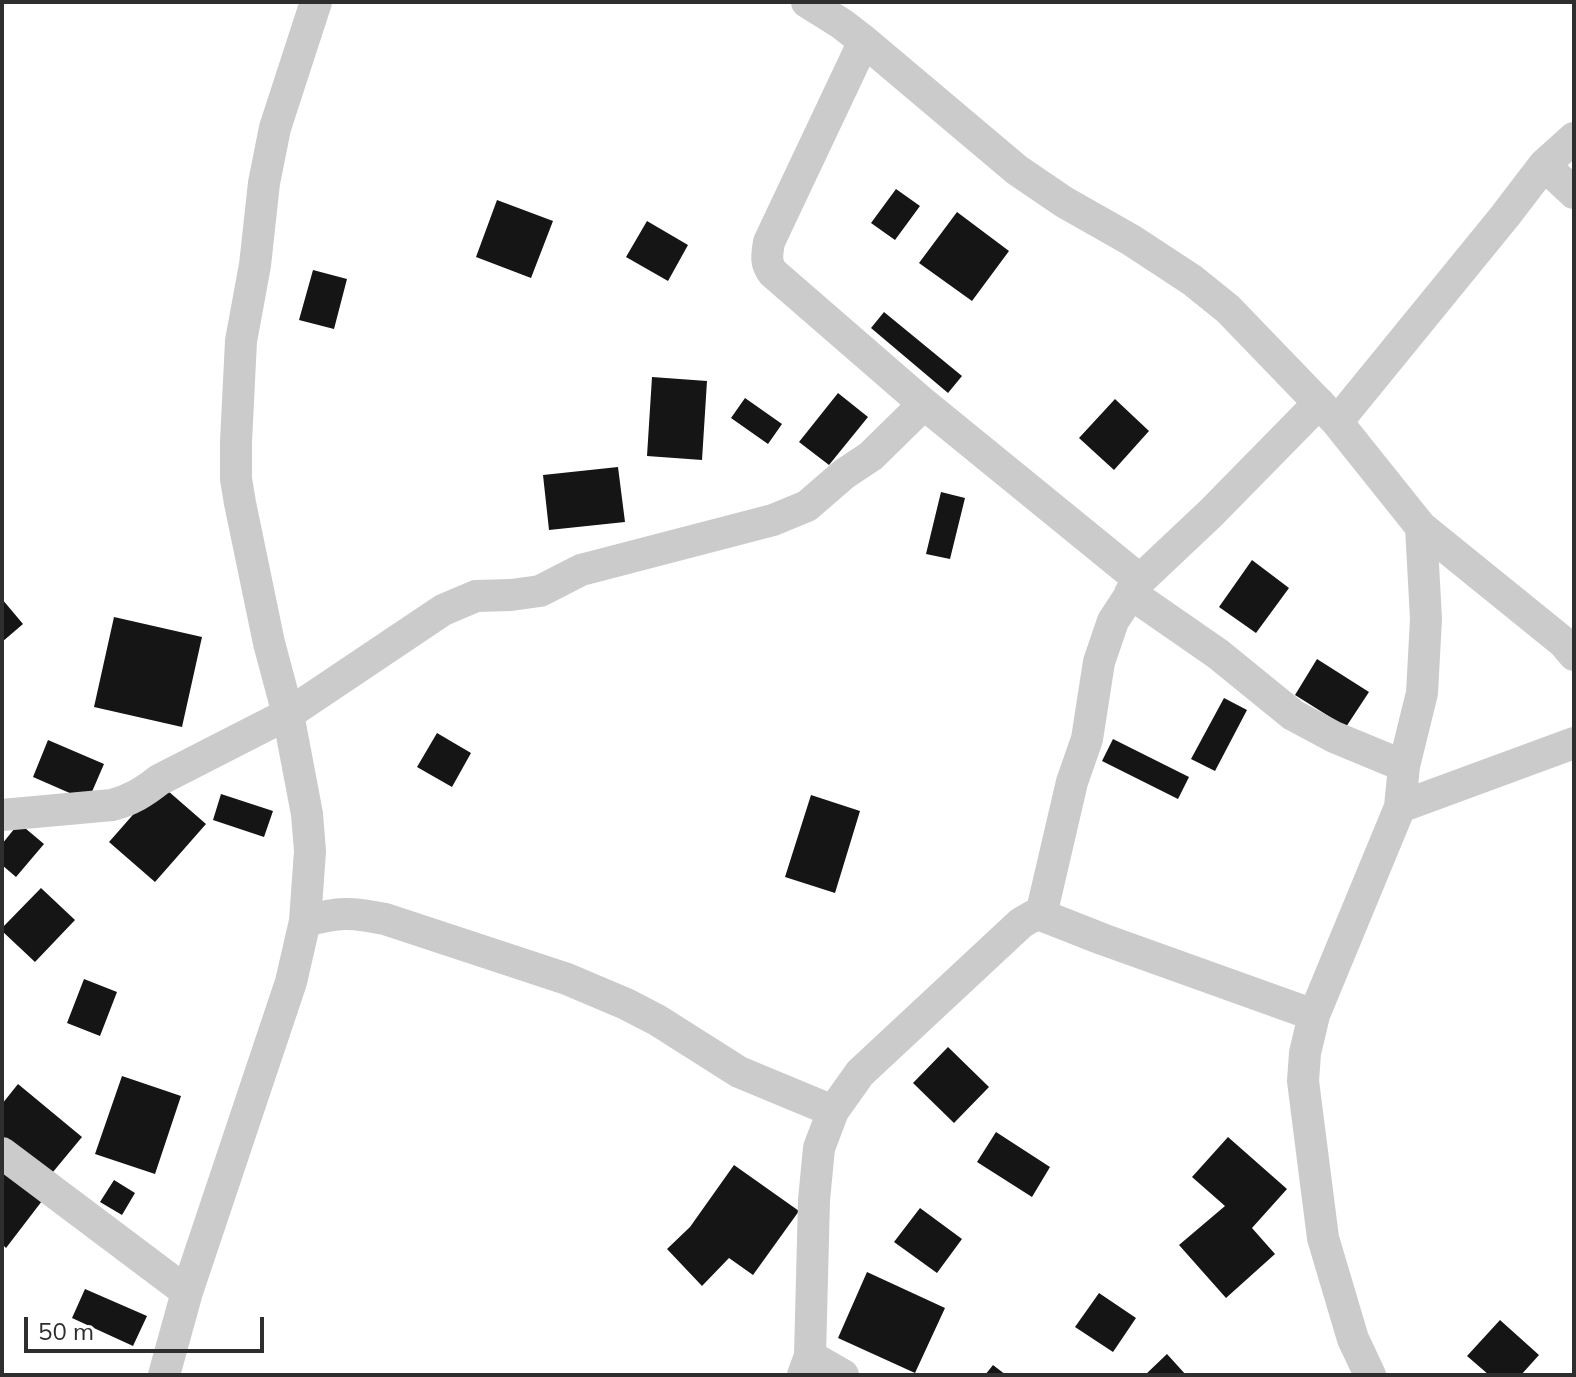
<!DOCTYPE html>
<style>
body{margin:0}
#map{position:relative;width:1576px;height:1377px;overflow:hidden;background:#fff;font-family:Mulish,sans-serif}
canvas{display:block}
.frame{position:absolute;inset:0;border:4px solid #2e2e2e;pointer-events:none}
.scale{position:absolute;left:24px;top:1317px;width:240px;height:36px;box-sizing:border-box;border:4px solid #2e2e2e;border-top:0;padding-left:10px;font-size:24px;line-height:28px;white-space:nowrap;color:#2e2e2e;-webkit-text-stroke:6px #fff;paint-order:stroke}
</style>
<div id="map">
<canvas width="1576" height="1377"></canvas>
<div class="frame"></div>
<div class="scale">50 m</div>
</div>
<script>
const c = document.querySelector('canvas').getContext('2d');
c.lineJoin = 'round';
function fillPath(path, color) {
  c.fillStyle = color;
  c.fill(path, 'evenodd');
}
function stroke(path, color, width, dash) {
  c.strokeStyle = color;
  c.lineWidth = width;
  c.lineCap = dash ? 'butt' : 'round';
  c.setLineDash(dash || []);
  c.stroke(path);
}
fillPath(new Path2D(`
 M 896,189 L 920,206 L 895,240 L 871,223 Z
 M 497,200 L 553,221 L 531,278 L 476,257 Z
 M 957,212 L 1009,251 L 972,301 L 919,263 Z
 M 647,221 L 688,245 L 668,281 L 626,257 Z
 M 313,270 L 347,279 L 334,329 L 299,320 Z
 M 884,312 L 962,376 L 948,393 L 871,328 Z
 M 652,377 L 707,381 L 702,460 L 647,456 Z
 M 838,393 L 868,417 L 829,465 L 799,442 Z
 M 745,398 L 782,424 L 768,444 L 731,418 Z
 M 1115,399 L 1149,431 L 1114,470 L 1079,438 Z
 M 618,467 L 625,522 L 549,530 L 543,475 Z
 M 941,492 L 965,498 L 950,559 L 926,554 Z
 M 1252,560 L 1289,588 L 1256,633 L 1219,607 Z
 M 2,599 L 23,624 L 2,642 Z
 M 114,617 L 202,637 L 182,727 L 94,707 Z
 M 1317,659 L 1369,692 L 1346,727 L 1295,695 Z
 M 1224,698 L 1247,710 L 1215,771 L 1191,759 Z
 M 437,733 L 471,753 L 452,787 L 417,767 Z
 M 1113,739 L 1189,777 L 1178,799 L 1102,761 Z
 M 48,740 L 104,764 L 88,801 L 33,777 Z
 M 160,784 L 206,824 L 155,882 L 109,842 Z
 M 221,794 L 273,811 L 264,837 L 213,820 Z
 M 811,795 L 860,811 L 835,893 L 785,877 Z
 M 19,823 L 44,844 L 16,877 L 2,865 L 2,844 Z
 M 41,888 L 75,920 L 35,962 L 2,931 L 2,928 Z
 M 84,979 L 117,992 L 100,1036 L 67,1023 Z
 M 948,1047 L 989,1087 L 954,1123 L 913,1083 Z
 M 122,1076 L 181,1096 L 155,1174 L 95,1154 Z
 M 18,1084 L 82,1137 L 48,1178 L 2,1141 L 2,1104 Z
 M 996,1132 L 1050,1167 L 1032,1197 L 977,1162 Z
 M 1228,1137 L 1287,1189 L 1252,1228 L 1275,1254 L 1226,1298 L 1179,1245 L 1225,1206 L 1192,1177 Z
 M 734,1165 L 799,1211 L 753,1275 L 729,1258 L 702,1286 L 667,1249 L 690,1227 Z
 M 2,1170 L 42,1201 L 6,1248 L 2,1244 Z
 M 114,1180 L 135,1193 L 122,1215 L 100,1202 Z
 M 920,1208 L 962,1239 L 937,1273 L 894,1242 Z
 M 867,1272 L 945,1308 L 915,1373 L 838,1338 Z
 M 85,1289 L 147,1316 L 133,1346 L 72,1318 Z
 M 1099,1293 L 1136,1318 L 1113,1352 L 1075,1327 Z
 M 1500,1320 L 1539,1355 L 1521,1375 L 1489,1375 L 1467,1356 Z
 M 1167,1354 L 1186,1375 L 1145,1375 Z
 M 993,1365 L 1006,1375 L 985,1375 Z`), '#151515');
stroke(new Path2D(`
 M 807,2 L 842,24 L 864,41 L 1017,170 L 1064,202 L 1131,240 L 1192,280 L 1228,309 L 1337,422 L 1421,527 L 1563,642 L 1574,655
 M 864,41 L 769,242 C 767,255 765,263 773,273 L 924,404 L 1140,580
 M 1544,165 L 1574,193
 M 1337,422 L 1505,216 L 1534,178 L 1544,165 L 1574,138
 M 1130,593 L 1218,654 L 1293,715 L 1334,737 L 1404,766
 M 1400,807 L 1574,743
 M 2,815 L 112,805 C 131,800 144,792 159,780 L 288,714 L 443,610 L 476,596 L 511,595 L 540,591 L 581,570 L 773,520 L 807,506 L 844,474 L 871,456 L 924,404
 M 1041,915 L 1072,782 L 1087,739 L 1099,662 L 1113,621 L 1140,580 L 1211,513 L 1319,403
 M 305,921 C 340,912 350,912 385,919 L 567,979 L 626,1004 L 657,1020 L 739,1072 L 833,1111
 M 2,1153 L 187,1292
 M 810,1356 L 843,1375
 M 164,1375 L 187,1292 L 291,982 L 305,921 L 310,851 L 307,814 L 288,714 L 269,643 L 240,503 L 236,479 L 236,442 L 241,341 L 255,265 L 264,183 L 275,128 L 316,2
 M 803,1375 L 810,1356 L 814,1200 L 819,1148 L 833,1111 L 860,1073 L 1021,923 L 1033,916 L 1041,915 L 1102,939 L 1314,1015
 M 1370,1375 L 1353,1339 L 1323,1238 L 1303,1081 L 1305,1053 L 1314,1015 L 1400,807 L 1404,766 L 1422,693 L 1426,619 L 1421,527`), '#cbcbcb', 32);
</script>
